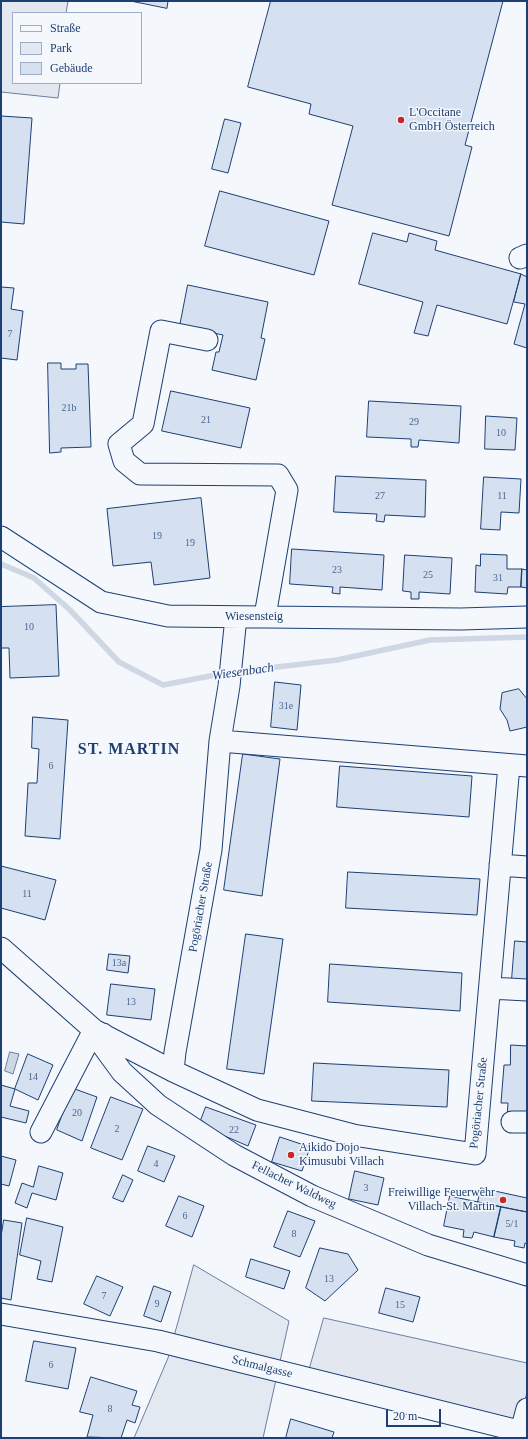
<!DOCTYPE html>
<meta charset="utf-8">
<style>
body{margin:0}
#map{position:relative;width:528px;height:1439px;overflow:hidden;background:#f4f7fb;font-family:Georgia,serif}
canvas{display:block}
.frame{position:absolute;inset:0;border:2px solid #1d3f73;pointer-events:none}
.legend{position:absolute;left:12px;top:12px;width:130px;height:72px;box-sizing:border-box;background:#f4f7fb;border:1px solid #9eadc5;margin:0;padding:5px 7px;list-style:none;font-size:12px;color:#1d3f73}
.legend li{display:flex;align-items:center;gap:8px;height:20px}
.legend b{width:20px;border:1px solid #9eadc5}
.scale{position:absolute;left:386px;top:1409px;width:55px;height:18px;box-sizing:border-box;border:2px solid #1d3f73;border-top:0;padding-left:5px;font-size:12px;line-height:14px;white-space:nowrap;color:#1d3f73;-webkit-text-stroke:3px #f4f7fb;paint-order:stroke}
</style>
<div id="map">
<canvas width="528" height="1439"></canvas>
<div class="frame"></div>
<ul class="legend">
<li><b style="height:5px;background:#f4f7fb"></b>Straße</li>
<li><b style="height:11px;background:#e3e9f0"></b>Park</li>
<li><b style="height:11px;background:#d5e0f0"></b>Gebäude</li>
</ul>
<div class="scale">20 m</div>
</div>
<script>
const c = document.querySelector('canvas').getContext('2d');
c.lineJoin = 'round';
function fillPath(path, color) {
  c.fillStyle = color;
  c.fill(path, 'evenodd');
}
function stroke(path, color, width, dash) {
  c.strokeStyle = color;
  c.lineWidth = width;
  c.lineCap = dash ? 'butt' : 'round';
  c.setLineDash(dash || []);
  c.stroke(path);
}
function write(font, color, halo, rows, align = 'center') {
  c.font = font + ' Georgia,serif';
  c.lineWidth = 3;
  c.setLineDash([]);
  c.textBaseline = 'middle';
  c.strokeStyle = halo;
  c.fillStyle = color;
  for (const [text, x, y, turn = 0] of rows) {
    c.save();
    c.translate(x, y);
    c.rotate((+turn || 0) * Math.PI / 180);
    c.textAlign = isNaN(turn) ? turn : align;
    if (halo) c.strokeText(text, 0, 0);
    c.fillText(text, 0, 0);
    c.restore();
  }
}
const green = new Path2D(`
 M 194,1265 L 289,1321 L 263,1438 L 134,1438 L 168,1358 Z`);
fillPath(green, '#e3e9f0');
stroke(green, '#687fa3', 1);
const parking = new Path2D(`
 M 1,1 L 68,1 L 66,13 L 13,13 L 13,83 L 60,83 L 58,98 L 1,92 Z
 M 324,1318 L 527,1363 L 527,1392 L 518,1428 L 305,1385 Z`);
fillPath(parking, '#e3e8f0');
stroke(parking, '#687fa3', 1);
const water = new Path2D(`
 M 10,1052 L 19,1054 L 13,1074 L 5,1071 Z`);
fillPath(water, '#cfd7e4');
stroke(water, '#687fa3', 1);
stroke(new Path2D(`
 M 1,564 L 34,578 L 70,610 L 119,662 L 163,685 L 226,673
 M 234,672 L 337,660 L 430,640 L 527,637`), '#cfd7e4', 5.5);
const building = new Path2D(`
 M 131,1 L 168,1 L 167,8 Z
 M 271,1 L 503,1 L 465,145 L 472,147 L 449,236 L 332,205 L 353,126 L 309,114 L 311,104 L 248,87 Z
 M 1,116 L 32,118 L 24,224 L 1,222 Z
 M 225,119 L 241,123 L 228,173 L 212,169 Z
 M 220,191 L 329,221 L 314,275 L 205,246 Z
 M 373,233 L 407,242 L 409,233 L 437,241 L 435,250 L 521,274 L 507,324 L 437,305 L 428,336 L 414,333 L 423,302 L 359,284 Z
 M 521,274 L 527,277 L 527,348 L 514,344 L 525,304 L 514,302 Z
 M 188,285 L 268,302 L 261,338 L 265,339 L 256,380 L 212,370 L 216,352 L 219,352 L 223,335 L 180,326 Z
 M 1,287 L 14,288 L 11,309 L 23,311 L 17,360 L 1,358 Z
 M 48,363 L 61,363 L 61,369 L 76,369 L 76,364 L 88,364 L 91,447 L 61,448 L 61,452 L 50,453 Z
 M 171,391 L 250,408 L 241,448 L 162,431 Z
 M 369,401 L 461,406 L 459,443 L 419,440 L 418,447 L 411,447 L 411,439 L 367,437 Z
 M 486,416 L 517,418 L 515,450 L 485,449 Z
 M 336,476 L 426,480 L 425,517 L 385,515 L 384,522 L 376,521 L 377,514 L 334,512 Z
 M 484,477 L 521,479 L 519,513 L 501,512 L 500,530 L 481,529 Z
 M 201,498 L 210,578 L 154,585 L 151,562 L 113,566 L 107,509 Z
 M 292,549 L 384,555 L 382,590 L 340,587 L 340,594 L 332,593 L 333,587 L 290,584 Z
 M 481,554 L 507,555 L 507,569 L 522,569 L 521,587 L 508,587 L 507,594 L 475,592 L 476,565 L 480,566 Z
 M 405,555 L 452,558 L 450,594 L 419,592 L 419,599 L 411,599 L 411,592 L 403,591 Z
 M 522,569 L 527,570 L 527,588 L 521,587 Z
 M 56,605 L 59,676 L 10,678 L 9,648 L 1,648 L 1,607 Z
 M 275,682 L 301,685 L 297,730 L 271,727 Z
 M 519,689 L 527,699 L 527,727 L 510,731 L 507,720 L 500,709 L 502,693 Z
 M 33,717 L 68,720 L 60,839 L 25,836 L 28,783 L 37,783 L 39,749 L 32,748 Z
 M 243,754 L 280,759 L 262,896 L 224,890 Z
 M 340,766 L 472,776 L 469,817 L 337,807 Z
 M 1,866 L 56,880 L 45,920 L 1,908 Z
 M 348,872 L 480,879 L 477,915 L 346,908 Z
 M 246,934 L 283,939 L 264,1074 L 227,1069 Z
 M 515,941 L 527,942 L 527,980 L 512,979 Z
 M 109,954 L 130,956 L 128,973 L 107,970 Z
 M 330,964 L 462,973 L 460,1011 L 328,1002 Z
 M 111,984 L 155,989 L 151,1020 L 107,1015 Z
 M 511,1045 L 527,1046 L 527,1118 L 507,1117 L 508,1103 L 501,1103 L 504,1065 L 510,1065 Z
 M 28,1054 L 53,1065 L 38,1100 L 15,1089 Z
 M 314,1063 L 449,1070 L 447,1107 L 312,1101 Z
 M 1,1085 L 15,1089 L 10,1106 L 29,1111 L 26,1123 L 1,1117 Z
 M 72,1088 L 97,1097 L 82,1141 L 57,1130 Z
 M 111,1097 L 143,1109 L 122,1160 L 91,1148 Z
 M 206,1107 L 256,1125 L 248,1146 L 220,1134 L 201,1120 Z
 M 280,1137 L 310,1147 L 302,1171 L 272,1162 Z
 M 148,1146 L 175,1156 L 164,1182 L 138,1171 Z
 M 1,1156 L 16,1160 L 9,1186 L 1,1184 Z
 M 39,1166 L 63,1173 L 56,1200 L 32,1193 L 27,1208 L 15,1203 L 22,1183 L 33,1187 Z
 M 355,1171 L 384,1178 L 378,1205 L 349,1199 Z
 M 123,1175 L 133,1180 L 123,1202 L 113,1198 Z
 M 481,1188 L 527,1198 L 527,1212 L 478,1202 Z
 M 179,1196 L 204,1206 L 192,1237 L 166,1226 Z
 M 450,1196 L 501,1207 L 494,1237 L 474,1232 L 472,1238 L 463,1237 L 464,1230 L 444,1226 Z
 M 501,1207 L 527,1212 L 527,1244 L 525,1243 L 524,1248 L 514,1246 L 515,1241 L 494,1237 Z
 M 288,1211 L 315,1221 L 300,1257 L 274,1247 Z
 M 27,1218 L 63,1227 L 52,1282 L 37,1279 L 41,1261 L 20,1255 Z
 M 4,1220 L 22,1223 L 11,1300 L 1,1298 L 1,1237 Z
 M 320,1248 L 348,1254 L 358,1270 L 325,1301 L 306,1288 Z
 M 251,1259 L 290,1271 L 284,1289 L 246,1277 Z
 M 97,1276 L 123,1287 L 110,1316 L 84,1304 Z
 M 154,1286 L 171,1292 L 161,1322 L 144,1316 Z
 M 386,1288 L 420,1297 L 413,1322 L 379,1313 Z
 M 34,1341 L 76,1348 L 68,1389 L 26,1381 Z
 M 91,1377 L 137,1391 L 132,1405 L 140,1407 L 135,1423 L 127,1420 L 121,1438 L 87,1437 L 93,1415 L 80,1412 Z
 M 291,1419 L 334,1432 L 332,1438 L 286,1438 Z`);
fillPath(building, '#d5e0f0');
stroke(building, '#1d3f73', 1);
const minor = new Path2D(`
 M 520,258 L 527,255
 M 207,340 L 161,331 L 143,424 L 119,444 L 124,461 L 140,474 L 278,475 L 287,490 L 265,616
 M 1,537 L 101,602 L 168,616 L 461,619 L 527,617
 M 220,741 L 527,766
 M 500,865 L 527,867
 M 1,948 L 94,1030 L 173,1071 L 257,1110 L 353,1135 L 475,1154 L 509,765
 M 490,988 L 527,990
 M 103,1034 L 103,1046 L 122,1072 L 158,1105 L 234,1155 L 312,1196 L 428,1245 L 527,1275
 M 173,1071 L 175,1052 L 211,850 L 220,741 L 229,686 L 236,617
 M 512,1122 L 527,1122
 M 41,1132 L 94,1030
 M 1,1314 L 158,1341 L 527,1433
 M 521,1431 L 527,1409`);
stroke(minor, '#1d3f73', 23);
stroke(minor, '#f4f7fb', 21);
for (const [x, y, r, color] of [
 [401,120,4,"#c62828"],
 [291,1155,4,"#c62828"],
 [503,1200,4,"#c62828"]
]) {
  const dot = new Path2D();
  dot.arc(x, y, r, 0, 2 * Math.PI);
  c.fillStyle = color;
  c.fill(dot);
  stroke(dot, '#f4f7fb', 1.5);
}
write('10px', '#4b6792', null, [
 ["7",10,334],
 ["21b",69,408],
 ["21",206,420],
 ["29",414,422],
 ["10",501,433],
 ["27",380,496],
 ["11",502,496],
 ["19",157,536],
 ["19",190,543],
 ["23",337,570],
 ["25",428,575],
 ["31",498,578],
 ["10",29,627],
 ["31e",286,706],
 ["6",51,766],
 ["11",27,894],
 ["13a",119,963],
 ["13",131,1002],
 ["14",33,1077],
 ["20",77,1113],
 ["2",117,1129],
 ["22",234,1130],
 ["4",156,1164],
 ["3",366,1188],
 ["6",185,1216],
 ["5/1",512,1224],
 ["8",294,1234],
 ["13",329,1279],
 ["7",104,1296],
 ["9",157,1304],
 ["15",400,1305],
 ["6",51,1365],
 ["8",110,1409]
]);
write('12px', '#1d3f73', '#f4f7fb', [
 ["L'Occitane",409,113],
 ["GmbH Österreich",409,127],
 ["Aikido Dojo",299,1148],
 ["Kimusubi Villach",299,1162],
 ["Freiwillige Feuerwehr",495,1193,"right"],
 ["Villach-St. Martin",495,1207,"right"]
], 'left');
write('12px', '#1d3f73', '#f4f7fb', [
 ["Wiesensteig",254,617],
 ["Pogöriacher Straße",201,907,-80],
 ["Pogöriacher Straße",479,1103,-84],
 ["Fellacher Waldweg",294,1185,26],
 ["Schmalgasse",262,1367,14]
]);
write('italic 13px', '#1d3f73', '#f4f7fb', [
 ["Wiesenbach",243,672,-8]
]);
c.letterSpacing = '1px';
write('bold 16px', '#1d3f73', '#f4f7fb', [
 ["ST. MARTIN",129,750]
]);
c.letterSpacing = '0px';
</script>
